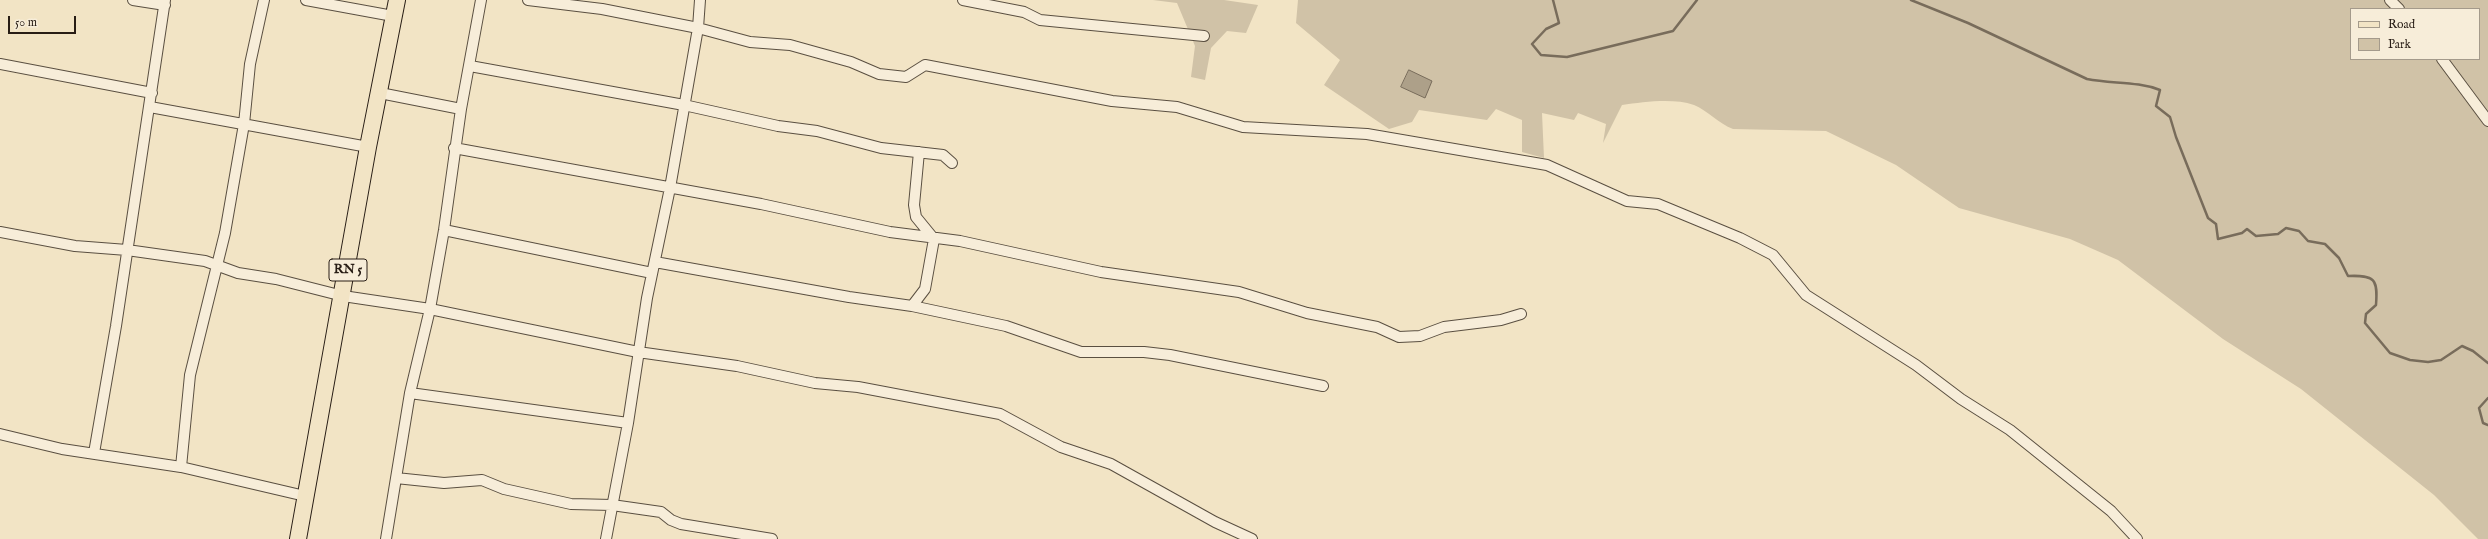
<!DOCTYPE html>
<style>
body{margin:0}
#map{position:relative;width:2488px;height:539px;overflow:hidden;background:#f2e4c5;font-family:"IM FELL English",serif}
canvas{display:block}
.legend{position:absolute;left:2350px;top:8px;width:130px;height:52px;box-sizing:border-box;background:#f7edd9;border:1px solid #a49a8b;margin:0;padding:5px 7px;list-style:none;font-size:12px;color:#281d15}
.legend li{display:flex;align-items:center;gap:8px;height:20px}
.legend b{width:20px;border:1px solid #a49a8b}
.scale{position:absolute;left:8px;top:16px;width:68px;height:18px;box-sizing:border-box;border:2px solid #281d15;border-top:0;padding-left:5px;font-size:12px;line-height:14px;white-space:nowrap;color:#281d15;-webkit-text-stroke:3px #f7edd9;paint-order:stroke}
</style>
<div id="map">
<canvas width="2488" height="539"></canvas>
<ul class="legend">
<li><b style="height:5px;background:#f2e4c5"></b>Road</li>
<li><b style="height:11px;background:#d0c2a7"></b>Park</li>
</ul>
<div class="scale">50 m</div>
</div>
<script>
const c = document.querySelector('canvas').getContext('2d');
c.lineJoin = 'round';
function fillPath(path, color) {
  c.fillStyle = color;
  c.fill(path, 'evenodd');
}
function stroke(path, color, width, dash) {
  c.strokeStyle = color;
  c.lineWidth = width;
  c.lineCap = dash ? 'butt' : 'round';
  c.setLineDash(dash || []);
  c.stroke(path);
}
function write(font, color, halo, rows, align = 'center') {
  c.font = font + ' "IM FELL English",serif';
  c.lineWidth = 3.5;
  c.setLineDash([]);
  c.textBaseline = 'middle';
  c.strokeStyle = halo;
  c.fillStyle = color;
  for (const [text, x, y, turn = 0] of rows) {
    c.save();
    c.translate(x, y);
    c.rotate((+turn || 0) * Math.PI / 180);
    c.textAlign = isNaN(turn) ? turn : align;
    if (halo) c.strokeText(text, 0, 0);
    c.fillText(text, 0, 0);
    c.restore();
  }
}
fillPath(new Path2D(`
 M 1153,0 L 1224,0 L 1258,5 L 1246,33 L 1227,31 L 1211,48 L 1205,80 L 1191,77 L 1195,46 L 1177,3 Z
 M 1298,0 L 2488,0 L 2488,539 L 2478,539 L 2434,495 L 2301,389 L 2223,339 L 2118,260 L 2070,239 L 1959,208 L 1896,165 L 1826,131 L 1733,129 C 1719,124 1707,110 1694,105 C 1673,98 1644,102 1622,105 L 1603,143 L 1606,124 L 1578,113 L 1574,120 L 1542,113 L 1544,158 L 1522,152 L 1522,120 L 1496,109 L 1487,120 L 1419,110 L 1412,122 L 1389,129 L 1324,85 L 1340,60 L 1296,23 ZM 2351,9 L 2479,9 L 2479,59 L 2351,59 Z`), '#d0c2a7');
const water = new Path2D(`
 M 1409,70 L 1432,81 L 1425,98 L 1401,87 Z`);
fillPath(water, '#ada089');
stroke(water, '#786c5b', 1);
stroke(new Path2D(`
 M 1553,0 L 1559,23 L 1546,29 L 1532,44 L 1541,55 L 1567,57 L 1673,31 L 1697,0
 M 1911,0 L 1968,23 L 2087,79 C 2112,84 2137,81 2160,90 L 2156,106 L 2170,117 L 2176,137 L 2208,218 L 2216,224 L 2218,239 L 2242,233 L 2247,229 L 2256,236 L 2278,234 L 2286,228 L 2299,231 L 2308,241 L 2325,244 L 2339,258 L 2348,276 C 2375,275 2378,279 2376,305 L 2366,314 L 2365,323 L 2390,353 L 2410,360 L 2428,362 L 2441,360 L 2462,346 L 2473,351 L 2488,363
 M 2488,398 L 2479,408 L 2483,423 L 2488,425`), '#786c5b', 2.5);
const minor = new Path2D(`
 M 133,0 L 165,5
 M 306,0 L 393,16
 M 528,0 L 602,9 L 698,28 L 750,42 L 790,45 L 851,62 L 879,74 L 906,77 L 925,65 L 1112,101 L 1177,107 L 1243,127 L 1367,134 L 1547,165 L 1627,201 L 1658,204 L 1740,238 L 1773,255 L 1806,295 L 1916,365 L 1961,399 L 2010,430 L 2111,511 L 2137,539
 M 963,0 L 1024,12 L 1040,20 L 1204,36
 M 2390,0 L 2399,9
 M 2442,59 L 2488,121
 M 0,64 L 152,93
 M 470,66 L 684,105 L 778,126 L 817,131 L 881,148 L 943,155 L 952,163
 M 380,93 L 461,109
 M 150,107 L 368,147
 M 454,148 L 761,204 L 890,232 L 960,241 L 1101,272 L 1239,292 L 1307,313 L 1377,327 L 1399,337 L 1420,336 L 1444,327 L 1501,320 L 1521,314
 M 919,152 L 914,205 L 916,217 L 934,239
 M 444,230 L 652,273
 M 0,232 L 75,246 L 127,250 L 205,261 L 238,273 L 276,279 L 343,296 L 430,309 L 638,352 L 737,366 L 815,383 L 858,387 L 1000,414 L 1061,447 L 1111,464 L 1215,522 L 1252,539
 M 655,262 L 849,297 L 912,306 L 1006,326 L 1081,352 L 1144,352 L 1170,355 L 1323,386
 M 912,306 L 925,289 L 934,239
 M 410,393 L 628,423
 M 0,434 L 62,449 L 181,467 L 305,496
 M 94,453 L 116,326 L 165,0
 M 181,467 L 190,375 L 225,233 L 244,124 L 250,64 L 264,0
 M 396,478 L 444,483 L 482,480 L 504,489 L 571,504 L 612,505 L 661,512 L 671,520 L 681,524 L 772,539
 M 386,539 L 410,393 L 430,309 L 444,230 L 461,109 L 481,0
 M 606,539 L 628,423 L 647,298 L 670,188 L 698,28 L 700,0`);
const primary = new Path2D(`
 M 298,539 L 368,147 L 397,0`);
stroke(minor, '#5a4f41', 12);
stroke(primary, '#281d15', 18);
stroke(minor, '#f7edd9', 10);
stroke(primary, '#f2e4c5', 16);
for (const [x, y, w] of [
 [348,270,38]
]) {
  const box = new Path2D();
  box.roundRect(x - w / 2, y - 11, w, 22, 3);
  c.fillStyle = '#f7edd9';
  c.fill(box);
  stroke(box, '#281d15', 1);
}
write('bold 13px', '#281d15', null, [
 ["RN 5",348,270]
]);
</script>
